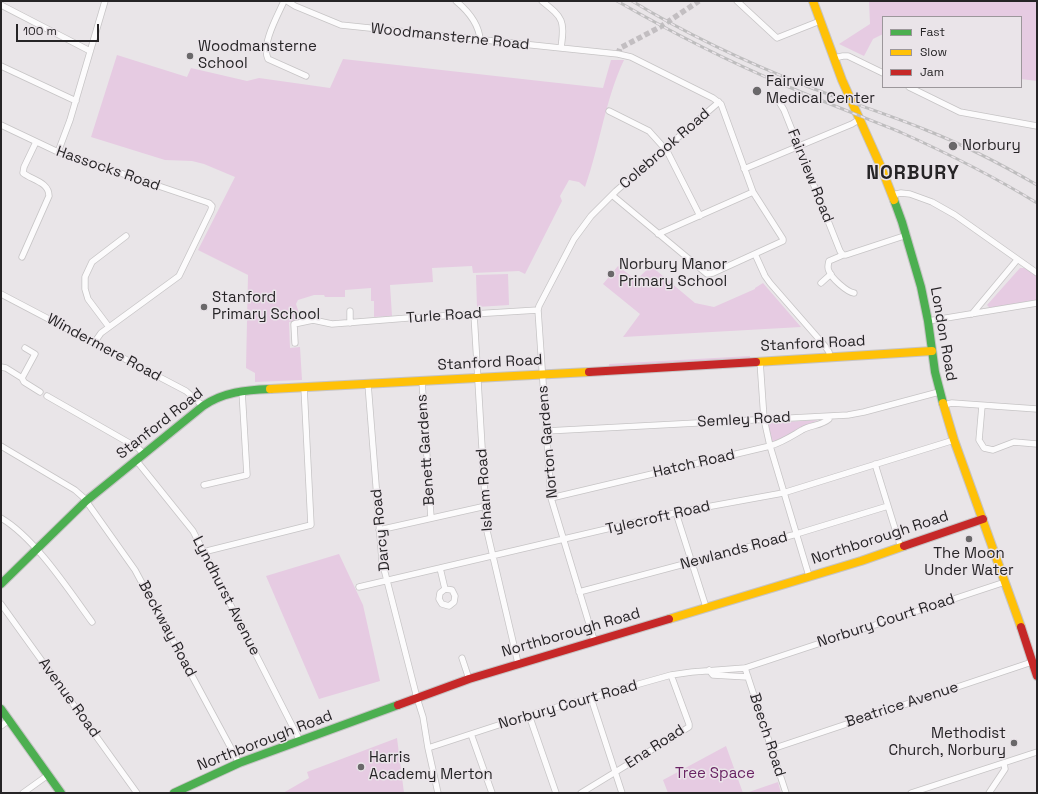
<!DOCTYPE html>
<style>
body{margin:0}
#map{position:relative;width:1038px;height:794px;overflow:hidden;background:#e9e5e8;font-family:"Space Grotesk",sans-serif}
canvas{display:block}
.frame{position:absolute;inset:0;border:2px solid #262426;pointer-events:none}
.legend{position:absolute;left:882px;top:16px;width:140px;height:72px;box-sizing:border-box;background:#eae4e9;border:1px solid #9c979b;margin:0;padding:5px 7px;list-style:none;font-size:12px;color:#262426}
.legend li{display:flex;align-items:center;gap:8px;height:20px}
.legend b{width:20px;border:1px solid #9c979b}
.scale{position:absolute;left:16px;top:24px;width:83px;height:18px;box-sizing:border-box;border:2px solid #262426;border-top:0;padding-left:5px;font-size:12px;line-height:14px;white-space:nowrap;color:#262426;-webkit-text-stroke:3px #eae4e9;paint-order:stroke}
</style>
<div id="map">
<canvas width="1038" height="794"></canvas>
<div class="frame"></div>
<ul class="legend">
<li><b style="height:5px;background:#4caf50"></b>Fast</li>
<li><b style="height:5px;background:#ffc107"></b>Slow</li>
<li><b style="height:5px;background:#c62828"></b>Jam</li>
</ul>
<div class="scale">100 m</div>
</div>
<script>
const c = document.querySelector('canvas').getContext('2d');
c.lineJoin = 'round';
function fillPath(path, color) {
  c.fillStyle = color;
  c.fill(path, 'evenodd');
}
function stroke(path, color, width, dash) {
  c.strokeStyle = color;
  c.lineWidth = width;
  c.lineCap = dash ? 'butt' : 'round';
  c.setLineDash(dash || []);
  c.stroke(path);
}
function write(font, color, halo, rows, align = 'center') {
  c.font = font + ' "Space Grotesk",sans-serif';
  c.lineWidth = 3;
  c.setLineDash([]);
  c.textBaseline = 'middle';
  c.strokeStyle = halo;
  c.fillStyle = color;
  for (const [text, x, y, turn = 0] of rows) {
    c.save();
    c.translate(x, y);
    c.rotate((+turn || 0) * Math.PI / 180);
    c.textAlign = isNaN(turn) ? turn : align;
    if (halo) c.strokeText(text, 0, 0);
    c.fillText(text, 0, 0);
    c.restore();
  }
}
fillPath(new Path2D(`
 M 869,1 L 1037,1 L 1037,81 L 1021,79 L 1021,17 L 883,17 L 883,34 L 873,39 L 864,56 L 839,44 L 870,24 Z
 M 117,55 L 187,77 L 191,68 L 247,81 L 259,78 L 330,88 L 343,59 L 603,88 L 611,60 L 624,60 C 605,100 600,145 585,187 L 579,182 L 569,180 L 560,196 L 562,201 L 525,274 L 519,271 L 473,273 L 472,266 L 432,268 L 433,282 L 390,285 L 392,316 L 374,317 L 374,301 L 371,301 L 371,288 L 345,290 L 345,297 L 325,297 L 324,295 L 314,295 L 298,300 L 296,304 L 300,316 L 299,321 L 289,322 L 290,348 L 300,347 L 302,380 L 255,382 L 255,373 L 246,368 L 248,275 L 198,250 L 235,177 L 204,164 L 192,161 L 165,160 L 91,137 Z
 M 618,266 L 636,280 L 651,266 L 695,303 L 714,307 L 755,289 L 755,288 L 763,283 L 801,327 L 623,337 L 640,314 L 603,284 Z
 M 1020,268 L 1026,268 L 1037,277 L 1037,300 L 991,309 L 987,305 Z
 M 508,274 L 509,305 L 477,307 L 476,275 Z
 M 750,356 L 750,358 L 740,359 L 609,366 L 609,364 Z
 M 818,420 L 809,424 L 788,436 L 772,442 L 768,423 Z
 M 339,554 L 363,605 L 380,681 L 319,699 L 266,576 Z
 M 397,738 L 404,793 L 283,793 L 309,778 L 307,772 Z
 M 726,746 L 743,793 L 668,793 L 663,780 Z
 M 778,782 L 781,793 L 746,793 Z`), '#e6cbe2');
stroke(new Path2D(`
 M 618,54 L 620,48 L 624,46 L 660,27 L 699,1`), '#c2bec1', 5.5, [5.5, 3]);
const street = new Path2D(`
 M 284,1 C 278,15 261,44 268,59 L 306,76
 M 287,1 L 295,6 L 341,25 L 618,54 L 631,57 L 713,98 L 721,104 L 753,192 L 783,239 L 783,241 L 713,273 L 707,274 L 612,195
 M 456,1 C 468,11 479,23 480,40
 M 542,1 C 563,18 565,20 561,48
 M 737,1 L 777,38 L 820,21
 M 1,5 L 90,51
 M 834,58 L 843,56 L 848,56 L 883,73
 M 1,66 L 76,101
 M 909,87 L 960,112 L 1037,126
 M 775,99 L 778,100 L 784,110 L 840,251 L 843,255
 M 609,111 L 649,131 L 667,151 L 700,216
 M 1,125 L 58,152 L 209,203 L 212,206 L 211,210 L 179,276 L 101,333 L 94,343
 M 58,152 L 70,120 L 105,1
 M 744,169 L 852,124 L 860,119
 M 892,195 L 901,193 L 910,194 L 932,202 L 955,215 L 1037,273
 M 658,234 L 753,192
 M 755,254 L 765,276 L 770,283 L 825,346 L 829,352 L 830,357
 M 22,257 L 49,196 C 49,182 32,180 23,173 L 24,167 L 36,142
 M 821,283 L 831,274
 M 854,293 C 847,292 831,278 829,271 C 827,268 828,265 829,261 L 843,255 L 846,255 L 907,235
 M 1,294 L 186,391 L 203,406
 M 350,311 L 350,323
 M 474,314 L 487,531 L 518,663
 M 972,314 L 1017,260
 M 928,321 L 1037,303
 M 109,327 L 88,299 L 85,289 L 85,277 L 92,262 L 126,236
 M 295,343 L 294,324 L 313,320 L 332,324 L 408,318 L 538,310
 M 760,361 L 764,419 L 770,446 L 809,576
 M 1,367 L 6,368 L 22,378 L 24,382 L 40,392
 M 22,378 L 35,354 L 25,348
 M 422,381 L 431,518
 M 368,384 L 382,561 L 417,698 L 423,717 L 428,748 L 438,793
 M 47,396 L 138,448 L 144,454
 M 943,405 L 952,403 L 1037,409
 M 982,406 L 979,440 L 984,448 L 993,450 L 1014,442 L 1037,444
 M 546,431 L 848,415 L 864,412 L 939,392
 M 1,446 L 75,490 L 84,498 L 135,570 L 239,763
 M 136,460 L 193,531 L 300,741
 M 875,464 L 901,548
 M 204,485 L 247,475 L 242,391
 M 551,498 L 770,446 C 783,442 790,437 802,430 C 810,425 821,426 829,419 L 829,416
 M 676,513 L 706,607
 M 1,518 C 35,538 68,589 92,622
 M 379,530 L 486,506
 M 203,552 L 311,525 L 304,387
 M 440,568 L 445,589 L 452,590 L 455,596 L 454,602 L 449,606 L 442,604 L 439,599 L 440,593 L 445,589
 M 359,587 L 679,512 L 783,493 L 954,440
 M 579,592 L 793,535 L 888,506
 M 1,604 L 137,793
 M 594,640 L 551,498 L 538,310 L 539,306 L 574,239 L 591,216 L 616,191 L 719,102
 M 462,658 L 469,679
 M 745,668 L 786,793
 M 709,670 L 713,675 L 748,677
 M 591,698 L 622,793
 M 529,715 L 556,793
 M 1,726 L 9,720
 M 471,734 L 492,793
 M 428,748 L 529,715 L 671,675 L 692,672 L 745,668 L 1005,582
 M 772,749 L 1032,662
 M 23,793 L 48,775
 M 581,793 L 689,727 L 689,724 L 671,675
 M 911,793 L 1037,752
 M 989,793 L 1005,769 L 1004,763`);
const fast = new Path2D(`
 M 894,200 L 902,222 L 921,287 L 928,321 L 935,372 L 943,403
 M 1,584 L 86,501 L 203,406 C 223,392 246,390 270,389
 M 1,709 L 61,793
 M 174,793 L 239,763 L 398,705`);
const slow = new Path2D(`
 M 813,1 L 842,80 L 881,167 L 894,200
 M 756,362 L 932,351
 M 270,389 L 589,372
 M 943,403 L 954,440 L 1021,627
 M 669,619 L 861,561 L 904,546`);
const jam = new Path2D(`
 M 589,372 L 756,362
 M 904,546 L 983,519
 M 1021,627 L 1037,676
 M 398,705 L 469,679 L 669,619`);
stroke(street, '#c6c4c5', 7);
stroke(fast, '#c6c4c5', 10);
stroke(slow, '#c6c4c5', 10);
stroke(jam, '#c6c4c5', 10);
stroke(street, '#fcfbfc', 5.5);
stroke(fast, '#4caf50', 8);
stroke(slow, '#ffc107', 8);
stroke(jam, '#c62828', 8);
const rail = new Path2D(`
 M 617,1 C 671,32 725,60 782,84 C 821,101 861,116 900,132 C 947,153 993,176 1037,203
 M 632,1 C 688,35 748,63 809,87 C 848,102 887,114 926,130 C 964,145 1001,164 1037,185`);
stroke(rail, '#bebdbe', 3);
stroke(rail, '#eae4e9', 1.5, [4.5]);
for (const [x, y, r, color] of [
 [190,56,4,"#6a686a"],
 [757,91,5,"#6a686a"],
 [953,146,5,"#6a686a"],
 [611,274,4,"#6a686a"],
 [204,307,4,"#6a686a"],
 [969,539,4,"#6a686a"],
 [1014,743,4,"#6a686a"],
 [361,767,4,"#6a686a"]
]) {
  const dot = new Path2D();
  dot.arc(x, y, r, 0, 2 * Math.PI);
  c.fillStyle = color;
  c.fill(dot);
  stroke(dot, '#eae4e9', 1.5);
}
write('15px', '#262426', '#eae4e9', [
 ["Woodmansterne Road",450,37,6],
 ["Colebrook Road",665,149,-41],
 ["Hassocks Road",108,169,19],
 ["Fairview Road",810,176,68],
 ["Turle Road",444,316,-4],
 ["London Road",943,334,80],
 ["Stanford Road",813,344,-3],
 ["Windermere Road",104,348,28],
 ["Stanford Road",490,363,-3],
 ["Semley Road",744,420,-3],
 ["Stanford Road",160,424,-38],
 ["Norton Gardens",548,442,-95],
 ["Benett Gardens",426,450,-94],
 ["Hatch Road",694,464,-13],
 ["Isham Road",485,490,-94],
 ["Tylecroft Road",658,518,-13],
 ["Darcy Road",381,530,-96],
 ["Northborough Road",880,538,-18],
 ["Newlands Road",734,551,-15],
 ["Lyndhurst Avenue",226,596,63],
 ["Norbury Court Road",886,621,-18],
 ["Beckway Road",167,629,62],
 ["Northborough Road",571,633,-16],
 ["Avenue Road",69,698,54],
 ["Norbury Court Road",568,705,-16],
 ["Beatrice Avenue",902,705,-18],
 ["Beech Road",767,735,72],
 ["Northborough Road",265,741,-21],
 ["Ena Road",655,747,-33]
]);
write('15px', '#262426', '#eae4e9', [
 ["Woodmansterne",198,47],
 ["School",198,64],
 ["Fairview",766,82],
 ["Medical Center",766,99],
 ["Norbury",962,146],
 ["Norbury Manor",619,265],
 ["Primary School",619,282],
 ["Stanford",212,298],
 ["Primary School",212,315],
 ["The Moon",969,554,"center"],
 ["Under Water",969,571,"center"],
 ["Methodist",1006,734,"right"],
 ["Church, Norbury",1006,751,"right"],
 ["Harris",369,758],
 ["Academy Merton",369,775]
], 'left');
write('15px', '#6a2464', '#eae4e9', [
 ["Tree Space",715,774]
]);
c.letterSpacing = '1px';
write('bold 19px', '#262426', '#eae4e9', [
 ["NORBURY",913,174]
]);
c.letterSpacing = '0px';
</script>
